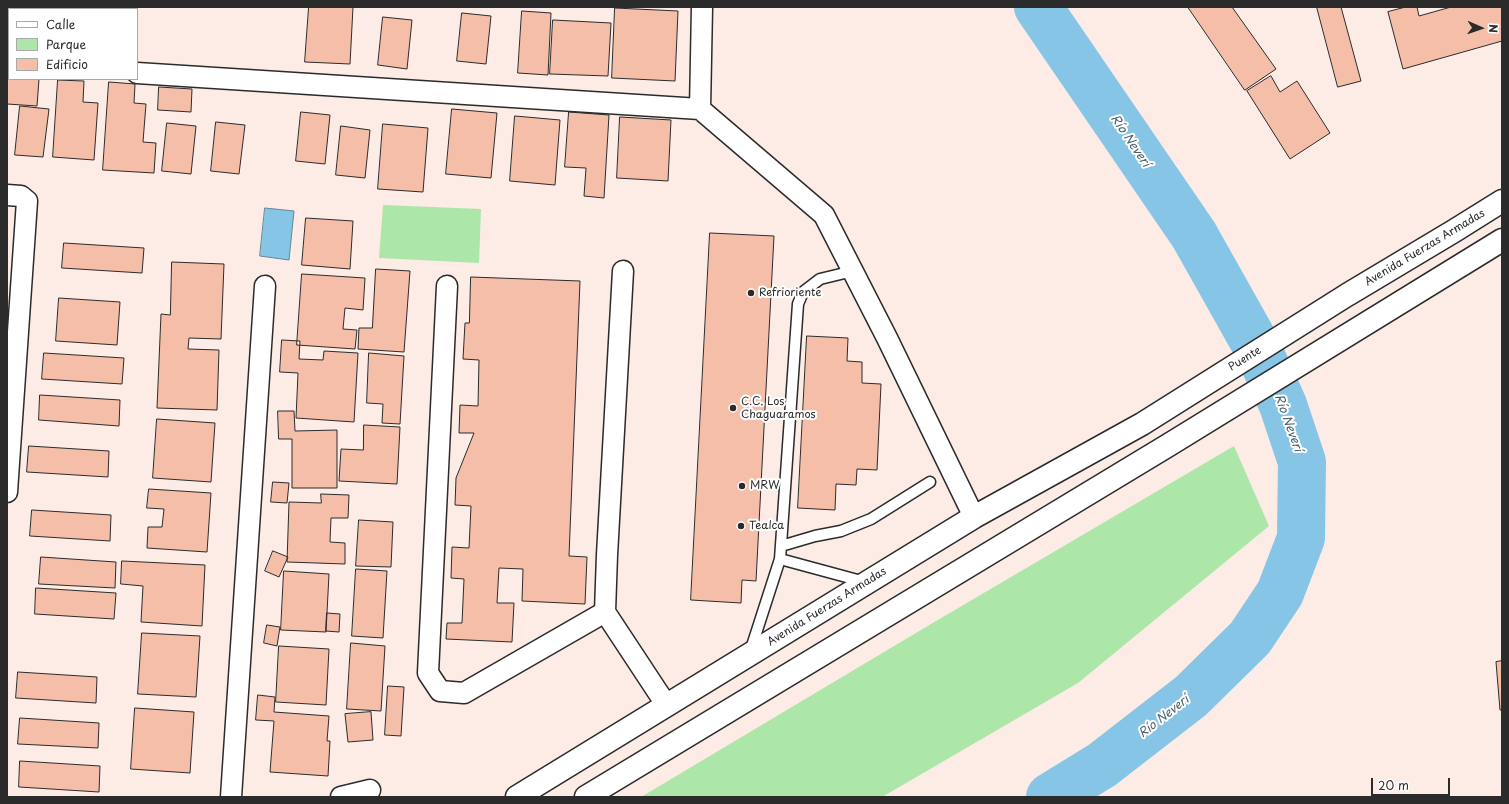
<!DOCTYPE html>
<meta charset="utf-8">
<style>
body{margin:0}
#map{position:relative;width:1509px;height:804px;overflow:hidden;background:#fcece5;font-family:"Playpen Sans",sans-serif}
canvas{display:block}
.frame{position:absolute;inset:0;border:8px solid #2b2b2b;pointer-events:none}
.legend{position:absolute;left:8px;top:8px;width:130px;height:72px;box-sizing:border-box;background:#fff;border:1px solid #aaa;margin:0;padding:5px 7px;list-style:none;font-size:12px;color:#2b2b2b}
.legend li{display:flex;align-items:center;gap:8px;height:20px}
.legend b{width:20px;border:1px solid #aaa}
.north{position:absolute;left:1461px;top:8px;width:40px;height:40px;-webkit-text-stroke:3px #fff;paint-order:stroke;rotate:92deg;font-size:11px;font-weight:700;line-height:16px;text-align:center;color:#2b2b2b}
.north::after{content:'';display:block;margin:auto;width:14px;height:18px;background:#2b2b2b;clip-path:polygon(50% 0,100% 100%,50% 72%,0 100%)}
.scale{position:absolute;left:1371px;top:778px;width:79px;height:18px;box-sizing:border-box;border:2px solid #2b2b2b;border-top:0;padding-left:5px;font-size:12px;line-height:14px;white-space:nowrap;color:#2b2b2b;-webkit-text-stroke:3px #fff;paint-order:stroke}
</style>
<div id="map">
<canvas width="1509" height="804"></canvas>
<div class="frame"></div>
<ul class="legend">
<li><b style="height:5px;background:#fff"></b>Calle</li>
<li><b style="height:11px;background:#ade6a9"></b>Parque</li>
<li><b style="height:11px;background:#f5bea8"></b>Edificio</li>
</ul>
<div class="north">N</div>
<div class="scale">20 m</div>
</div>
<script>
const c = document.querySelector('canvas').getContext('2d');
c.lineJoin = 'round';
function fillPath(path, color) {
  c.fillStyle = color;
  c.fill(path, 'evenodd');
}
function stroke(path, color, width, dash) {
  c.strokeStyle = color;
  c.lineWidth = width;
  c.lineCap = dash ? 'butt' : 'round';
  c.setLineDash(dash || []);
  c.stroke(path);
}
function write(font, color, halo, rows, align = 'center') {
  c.font = font + ' "Playpen Sans",sans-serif';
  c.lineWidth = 4;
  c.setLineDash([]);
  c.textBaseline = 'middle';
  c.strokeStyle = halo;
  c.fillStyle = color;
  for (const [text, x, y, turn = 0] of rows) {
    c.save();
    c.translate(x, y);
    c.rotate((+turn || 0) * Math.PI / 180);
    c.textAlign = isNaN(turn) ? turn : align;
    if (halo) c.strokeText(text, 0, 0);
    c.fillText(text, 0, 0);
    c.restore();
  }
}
fillPath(new Path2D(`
 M 383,205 L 481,209 L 479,263 L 379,258 Z
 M 1234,446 L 1269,526 L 1078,683 L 882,797 L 641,797 L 931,624 Z`), '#ade6a9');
const water = new Path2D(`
 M 265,208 L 294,211 L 289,260 L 260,256 Z`);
fillPath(water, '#86c5e6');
stroke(water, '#62879b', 1);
stroke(new Path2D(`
 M 1038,7 L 1194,235 L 1257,347 L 1283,405 L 1302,462 L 1301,538 L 1280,593 L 1250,638 L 1191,696 L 1102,765 L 1050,797`), '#86c5e6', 48);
const building = new Path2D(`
 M 7,7 L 28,7 L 28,9 L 9,9 L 9,40 L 7,40 Z
 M 309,7 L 353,7 L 350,64 L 305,62 Z
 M 1188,7 L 1232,7 L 1276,69 L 1245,90 Z
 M 1317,7 L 1341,7 L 1361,81 L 1338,87 Z
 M 1406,7 L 1417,7 L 1419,16 L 1451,7 L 1502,7 L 1502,41 L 1403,69 L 1388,12 Z
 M 615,8 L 678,11 L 675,81 L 612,78 Z
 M 522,11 L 551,13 L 548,75 L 518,73 Z
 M 462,13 L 491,16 L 486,64 L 457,61 Z
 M 383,17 L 412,20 L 407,69 L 378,65 Z
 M 553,20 L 611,23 L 608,76 L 550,74 Z
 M 7,76 L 9,76 L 9,79 L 39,79 L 37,106 L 7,104 Z
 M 1271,76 L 1280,92 L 1297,81 L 1330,133 L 1290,159 L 1247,91 Z
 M 58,80 L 84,81 L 83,102 L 98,103 L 94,160 L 53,157 Z
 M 109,82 L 135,84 L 134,103 L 146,104 L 143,142 L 156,143 L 154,173 L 103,170 Z
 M 159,87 L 192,89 L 191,112 L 158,110 Z
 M 20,106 L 49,109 L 43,157 L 15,155 Z
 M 452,109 L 497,113 L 491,178 L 446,174 Z
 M 301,112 L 330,115 L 325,164 L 296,161 Z
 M 569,112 L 609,115 L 604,198 L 584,196 L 586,168 L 565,167 Z
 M 515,116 L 560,120 L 555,185 L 510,181 Z
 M 620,117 L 671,120 L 668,181 L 617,178 Z
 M 216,122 L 245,125 L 239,174 L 211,171 Z
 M 167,123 L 196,126 L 191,174 L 162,171 Z
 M 383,124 L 428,128 L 423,192 L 378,189 Z
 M 341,126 L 370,130 L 365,178 L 336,175 Z
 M 306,218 L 353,221 L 350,269 L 302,265 Z
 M 710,233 L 774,236 L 756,581 L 742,580 L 741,603 L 691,600 Z
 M 64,243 L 144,248 L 142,273 L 62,268 Z
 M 172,262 L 224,264 L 221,339 L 189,338 L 188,349 L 219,350 L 217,410 L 157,408 L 161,314 L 170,315 Z
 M 376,269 L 410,271 L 404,352 L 358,349 L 359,328 L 372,328 Z
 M 302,274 L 365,278 L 363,310 L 345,308 L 343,329 L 357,330 L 355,349 L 297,345 Z
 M 471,277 L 580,281 L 569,556 L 587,557 L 585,604 L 522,601 L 523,569 L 499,568 L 497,603 L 514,603 L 512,642 L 446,639 L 447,623 L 462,623 L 464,579 L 451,578 L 452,547 L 469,548 L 471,506 L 455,505 L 456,478 L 474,433 L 459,433 L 460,405 L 478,406 L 479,360 L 463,359 L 465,323 L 469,323 Z
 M 59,298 L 120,302 L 117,345 L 56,341 Z
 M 807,336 L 848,338 L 847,361 L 862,362 L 862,383 L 881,384 L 877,470 L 857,469 L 856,485 L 836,484 L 835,510 L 798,508 Z
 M 282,340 L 300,341 L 299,359 L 323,360 L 324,351 L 358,353 L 354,422 L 296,418 L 298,373 L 280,372 Z
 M 44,353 L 124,358 L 122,384 L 42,379 Z
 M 369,353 L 404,356 L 400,424 L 382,423 L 383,404 L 367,403 Z
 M 40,395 L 120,400 L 119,426 L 39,420 Z
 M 278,411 L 294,411 L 295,431 L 337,430 L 337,488 L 292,488 L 292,439 L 279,439 Z
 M 157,419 L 215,423 L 211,482 L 153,478 Z
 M 364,425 L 400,427 L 397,484 L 339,481 L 341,449 L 363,450 Z
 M 29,446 L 109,451 L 108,477 L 27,472 Z
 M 273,482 L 289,483 L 287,503 L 271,502 Z
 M 149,489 L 211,493 L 207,552 L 147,548 L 148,527 L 162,527 L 164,509 L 147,508 Z
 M 321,494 L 349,495 L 348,518 L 331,518 L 330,542 L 345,543 L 345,564 L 287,562 L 289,502 L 321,503 Z
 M 32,510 L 111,515 L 110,541 L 30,536 Z
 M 359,520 L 393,522 L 391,567 L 356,566 Z
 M 273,551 L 288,557 L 279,577 L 265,571 Z
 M 41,557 L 116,562 L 115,588 L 39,584 Z
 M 122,561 L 205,565 L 202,626 L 141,622 L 143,586 L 121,584 Z
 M 356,569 L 387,571 L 383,638 L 352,636 Z
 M 284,571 L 329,574 L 326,632 L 281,630 Z
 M 36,588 L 116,593 L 114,619 L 35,614 Z
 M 327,613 L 340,614 L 339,632 L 326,631 Z
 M 267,625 L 280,627 L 277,646 L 264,643 Z
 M 142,633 L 200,636 L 196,697 L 138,694 Z
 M 351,643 L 385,646 L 381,711 L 347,709 Z
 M 279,646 L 329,649 L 326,705 L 276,702 Z
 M 1502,661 L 1502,710 L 1500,710 L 1496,662 Z
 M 18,672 L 97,677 L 96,703 L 16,698 Z
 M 388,686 L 404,687 L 401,736 L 385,735 Z
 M 258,695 L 275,697 L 274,712 L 329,716 L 327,741 L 330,741 L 328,776 L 270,772 L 274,721 L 256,720 Z
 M 135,708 L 194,712 L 190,773 L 131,769 Z
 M 371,712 L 373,740 L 348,742 L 345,714 Z
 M 20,718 L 99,723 L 98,748 L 18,744 Z
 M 20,761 L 100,766 L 99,792 L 19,787 Z`);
fillPath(building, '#f5bea8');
stroke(building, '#2b2b2b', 1);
const lane = new Path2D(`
 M 781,546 L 815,536 L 841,531 L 871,519 L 930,482
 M 780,559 L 865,582
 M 750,652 L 780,559 L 798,304 L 803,292 L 820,279 L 853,271`);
const street = new Path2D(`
 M 702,7 L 700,109 L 824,215 L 887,338 L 974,517
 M 63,9 L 63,7
 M 7,65 L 9,65
 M 137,73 L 700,109
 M 7,195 L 21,196 L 27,201 L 7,492
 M 623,271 L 607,555 L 605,612 L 667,706
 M 447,286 L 428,673 L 440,691 L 464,693 L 605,612
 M 231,797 L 265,286
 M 341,797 L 370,790`);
const secondary = new Path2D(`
 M 517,797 L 974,517 L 1142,424 L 1347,295 L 1454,231 L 1502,201
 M 586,797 L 1167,446 L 1502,240`);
stroke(lane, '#2b2b2b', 13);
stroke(street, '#2b2b2b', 23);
stroke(secondary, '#2b2b2b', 25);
stroke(lane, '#fff', 10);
stroke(street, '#fff', 20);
stroke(secondary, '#fff', 22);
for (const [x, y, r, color] of [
 [751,293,4,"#2b2b2b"],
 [733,408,4,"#2b2b2b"],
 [742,486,4,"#2b2b2b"],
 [741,526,4,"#2b2b2b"]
]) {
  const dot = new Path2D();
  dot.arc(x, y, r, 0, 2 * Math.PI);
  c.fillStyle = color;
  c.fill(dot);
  stroke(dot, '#fff', 1.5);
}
write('11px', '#2b2b2b', '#fff', [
 ["Avenida Fuerzas Armadas",1425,248,-31],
 ["Puente",1245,359,-32],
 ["Avenida Fuerzas Armadas",827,607,-32]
]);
write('11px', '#2b2b2b', '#fff', [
 ["Refrioriente",759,293],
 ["C.C. Los",741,402],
 ["Chaguaramos",741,415],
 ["MRW",750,486],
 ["Tealca",749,526]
], 'left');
write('italic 12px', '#4b616c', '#fff', [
 ["Río Neverí",1130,141,56],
 ["Río Neverí",1288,423,70],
 ["Río Neverí",1164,717,-38]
]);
</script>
